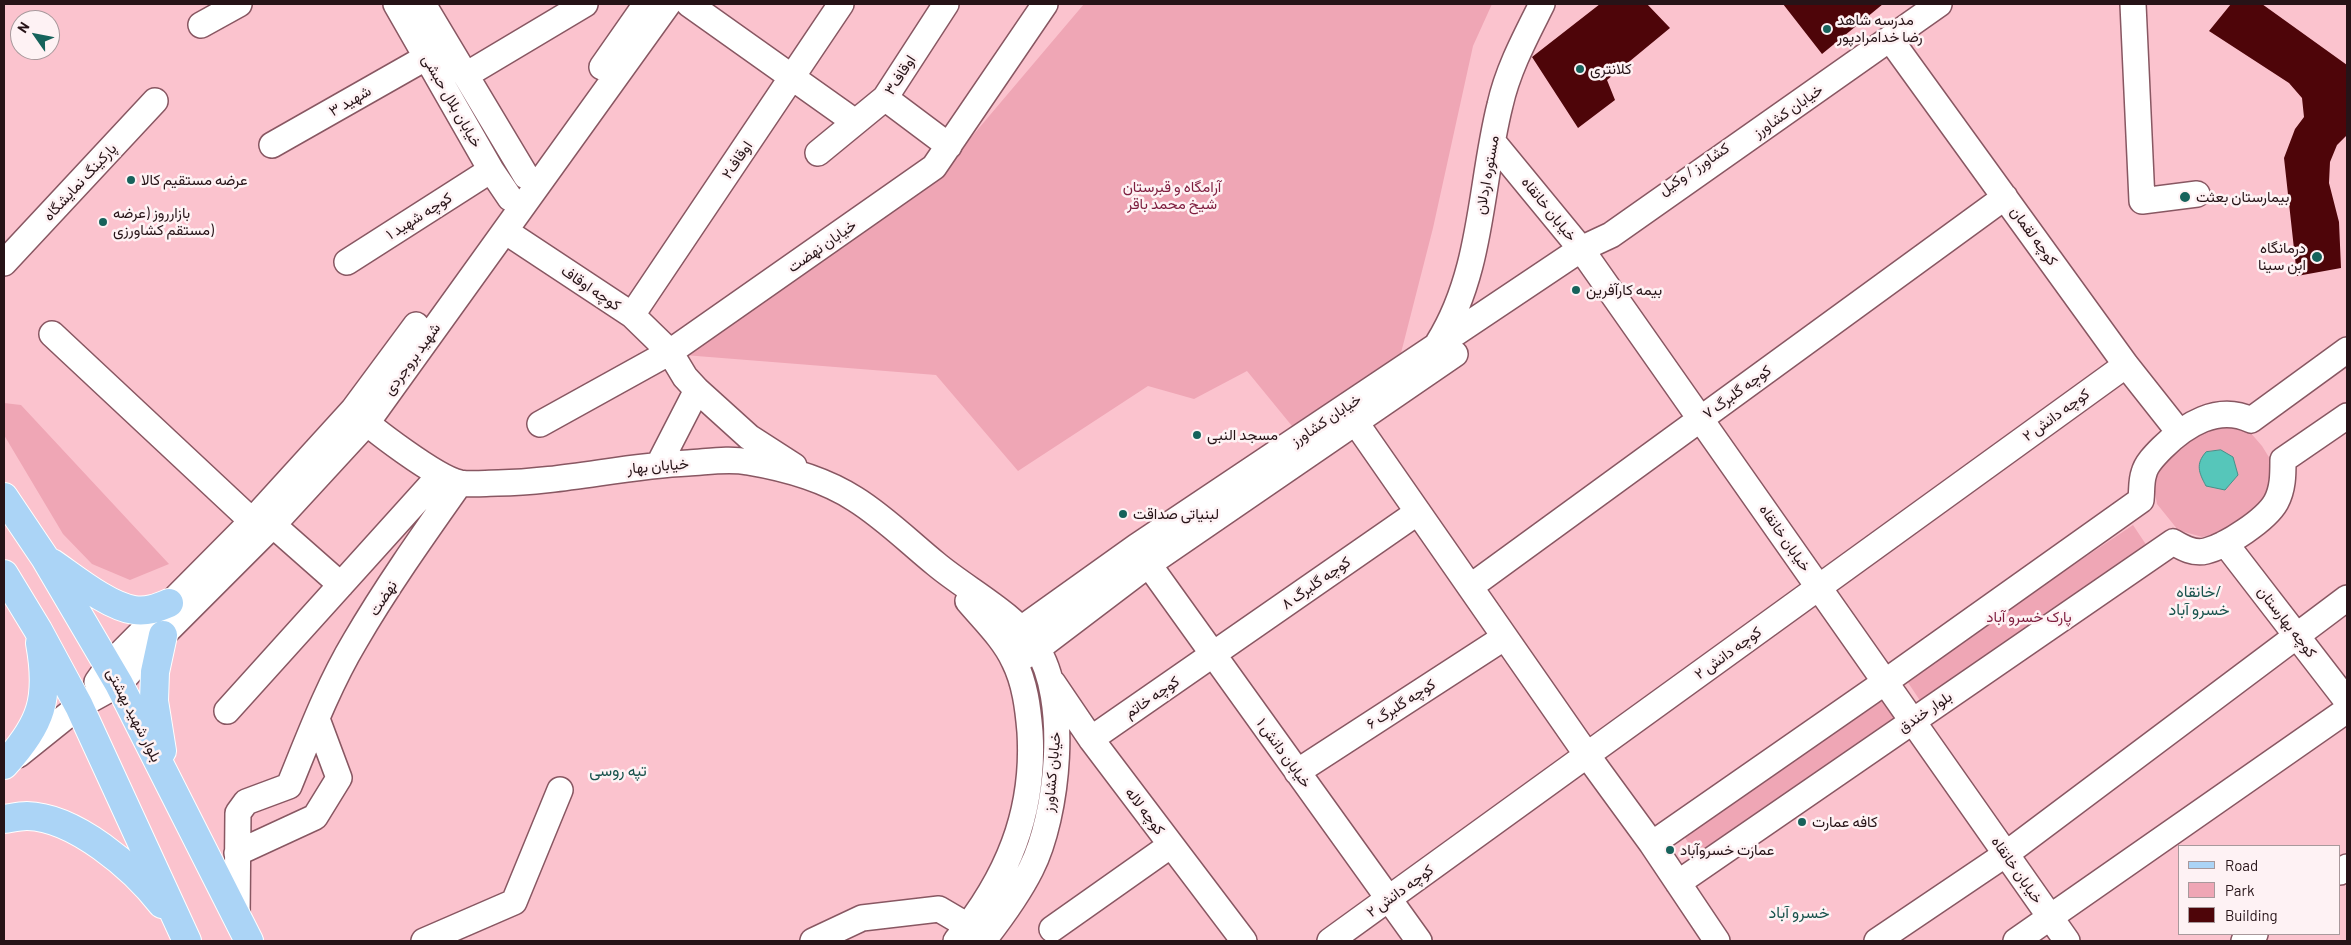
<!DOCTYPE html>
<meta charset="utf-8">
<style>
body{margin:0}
#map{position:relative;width:2351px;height:945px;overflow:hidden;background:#fbc3ce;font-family:Barlow,sans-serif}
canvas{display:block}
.frame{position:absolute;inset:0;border:5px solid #261317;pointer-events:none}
.legend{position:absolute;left:2178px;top:845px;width:162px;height:90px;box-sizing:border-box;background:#fef2f4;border:1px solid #a8999c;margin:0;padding:6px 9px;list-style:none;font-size:15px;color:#261317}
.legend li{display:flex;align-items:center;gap:10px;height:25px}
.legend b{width:25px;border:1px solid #a8999c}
.north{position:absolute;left:10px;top:10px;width:50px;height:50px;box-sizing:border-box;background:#fef2f4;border:1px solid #a8999c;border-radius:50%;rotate:303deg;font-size:14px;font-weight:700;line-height:20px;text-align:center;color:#261317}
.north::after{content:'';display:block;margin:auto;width:18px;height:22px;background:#16625b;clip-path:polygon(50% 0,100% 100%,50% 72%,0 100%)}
</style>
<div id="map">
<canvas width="2351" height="945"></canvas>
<div class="frame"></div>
<ul class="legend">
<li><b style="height:6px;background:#abd4f6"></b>Road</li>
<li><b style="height:14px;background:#efa6b5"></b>Park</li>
<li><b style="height:14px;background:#4e0509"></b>Building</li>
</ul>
<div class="north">N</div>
</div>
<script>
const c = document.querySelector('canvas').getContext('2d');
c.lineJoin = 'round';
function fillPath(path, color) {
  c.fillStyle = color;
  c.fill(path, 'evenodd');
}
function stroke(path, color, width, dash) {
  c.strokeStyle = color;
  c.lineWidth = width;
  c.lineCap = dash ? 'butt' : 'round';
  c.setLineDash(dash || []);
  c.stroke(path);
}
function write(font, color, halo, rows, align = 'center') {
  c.font = font + ' Barlow,Vazirmatn,sans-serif';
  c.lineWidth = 5;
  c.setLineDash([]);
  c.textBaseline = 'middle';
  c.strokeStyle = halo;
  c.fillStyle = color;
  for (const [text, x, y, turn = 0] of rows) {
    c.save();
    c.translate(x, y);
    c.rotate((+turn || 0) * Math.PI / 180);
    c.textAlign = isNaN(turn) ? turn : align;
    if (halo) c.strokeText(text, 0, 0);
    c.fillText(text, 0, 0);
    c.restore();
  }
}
fillPath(new Path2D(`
 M 1084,4 L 1492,4 L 1473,46 L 1433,228 L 1401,353 L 1292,426 L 1247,371 L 1194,399 L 1148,386 L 1018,471 L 936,375 L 684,355 L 940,174 Z
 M 4,403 L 21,405 L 169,564 L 130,580 L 92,564 L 63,534 L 4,435 Z
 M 2223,423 L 2243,424 L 2262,446 L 2275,467 L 2264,502 L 2229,530 L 2202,537 L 2178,530 L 2157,504 L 2153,482 L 2160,463 L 2183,438 Z
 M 2133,525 L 2153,555 L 1925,708 L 1905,678 Z
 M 1880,693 L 1900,723 L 1700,860 L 1679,829 Z`), '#efa6b5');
const water = new Path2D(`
 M 2221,450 L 2233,457 L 2238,475 L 2225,490 L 2206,486 C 2199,473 2195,464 2206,452 Z`);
fillPath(water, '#56c6ba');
stroke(water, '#489089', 1);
fillPath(new Path2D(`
 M 1600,4 L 1647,4 L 1670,28 L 1607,80 L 1615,100 L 1578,128 L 1532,57 Z
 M 1783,4 L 1883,4 L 1822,54 Z
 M 2231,4 L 2262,4 L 2347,65 L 2347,135 L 2337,145 L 2330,162 L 2329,183 L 2339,222 L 2341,268 L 2297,276 L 2284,158 L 2295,129 L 2304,117 L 2302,98 L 2289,83 L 2209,31 Z`), '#4e0509');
const minor = new Path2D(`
 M 396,4 L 491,170 L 510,198
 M 423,4 L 526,176
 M 689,4 L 855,122
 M 2133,4 L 2142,201 L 2197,194
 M 201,25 L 239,4
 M 1890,39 L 2126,365 L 2179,432
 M 602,67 L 646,4
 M 466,75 L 585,4
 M 885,98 L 949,146
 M 1493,142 L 1581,249 L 2067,941
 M 272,145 L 427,57
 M 818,153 L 885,98 L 946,4
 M 505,231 L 632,315 L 670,352 L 685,377 L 697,390 L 749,437 L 794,466
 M 347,262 L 491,170
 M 4,263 L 155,101
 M 632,315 L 841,4
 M 52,334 L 252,521
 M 1438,343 C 1483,271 1480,184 1500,105 C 1508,69 1526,36 1542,4
 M 353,410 C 370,428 437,478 460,483 C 472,485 486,483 498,483 C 562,482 624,466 688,463 C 707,462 729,458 748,462 C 784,468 824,479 855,499 C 884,517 909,542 936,564 C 967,590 1013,613 1036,647 C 1070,698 1058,816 1031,869 C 1018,895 1001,918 983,941
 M 1356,423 L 1587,755 L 1652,844 L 1717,941
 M 540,424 L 670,352 L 934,167 L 1045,4
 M 659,464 L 697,390
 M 273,525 L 341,585
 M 2225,543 L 2347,701
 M 1139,551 L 1419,941
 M 1470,587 L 2005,197
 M 1003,642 L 1136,547 L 1581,249 L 1611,235 L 1939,4
 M 1015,662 L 1037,649 L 1149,564 L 1455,354
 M 97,682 L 109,665 L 252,521 L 353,410 L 416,325
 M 1053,683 L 1091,739 L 1244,941
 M 227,711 L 440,475
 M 1091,739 L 1418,512
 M 18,755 L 79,706 L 119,684 L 163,635 L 273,525 L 366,424 L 668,4
 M 1297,772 L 1505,637
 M 1652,844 L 1885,682 L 2141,500 C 2142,491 2141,481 2144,473 C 2146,464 2155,455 2162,448 C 2185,425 2218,404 2251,420 L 2347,350
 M 237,853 L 315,817 L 339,778 L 317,719
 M 2340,872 L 2347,867
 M 1678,883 L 2173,542 C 2183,548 2194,554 2206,551 C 2226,546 2266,520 2276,502 C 2283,489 2283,475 2283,460 L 2347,416
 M 237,918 L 238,813 L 246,802 L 289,786 C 309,737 328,686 355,641 C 387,586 424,534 460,483
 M 1052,929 L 1171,845
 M 424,941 L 514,902 L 560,790
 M 813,941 L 862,918 L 939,909 L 968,926
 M 956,941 C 1007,879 1035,813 1030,732 C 1028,708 1025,683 1014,661 C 1004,639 984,620 968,601
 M 1330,941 L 2126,365
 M 1877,941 L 2006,854 L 2347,598
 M 2016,941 L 2347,710
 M 2244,941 L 2255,934`);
const major = new Path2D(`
 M 4,497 L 45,558 L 119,684 L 249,941
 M 52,563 C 74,578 108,606 134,610 C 147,612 157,608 169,603
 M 4,574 L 38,630 L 79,706 L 187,941
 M 162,751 L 154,701 L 155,672 L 163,635
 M 4,765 C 42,724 50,698 40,643
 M 4,819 C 11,818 19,816 27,816 C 75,817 134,868 162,904`);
stroke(minor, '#885762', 28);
stroke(major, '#fff', 30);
stroke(minor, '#fff', 25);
stroke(major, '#abd4f6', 28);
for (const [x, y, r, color] of [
 [1827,29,5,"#16625b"],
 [1580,69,5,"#16625b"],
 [131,180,5,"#16625b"],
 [2185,197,6,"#16625b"],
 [103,222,5,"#16625b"],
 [2317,257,6,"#16625b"],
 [1576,290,5,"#16625b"],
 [1197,435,5,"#16625b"],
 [1123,514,5,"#16625b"],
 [1802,822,5,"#16625b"],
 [1670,850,5,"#16625b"]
]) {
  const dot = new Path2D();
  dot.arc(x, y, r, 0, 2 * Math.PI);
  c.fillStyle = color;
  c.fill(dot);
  stroke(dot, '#fef2f4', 2);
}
write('15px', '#261317', '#fef2f4', [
 ["مدرسه شاهد",1837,20],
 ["رضا خدامرادپور",1837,37],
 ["کلانتری",1590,69],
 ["عرضه مستقیم کالا",141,180],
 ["بیمارستان بعثت",2196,197],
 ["بازارروز (عرضه",113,213],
 ["مستقم کشاورزی)",113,230],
 ["درمانگاه",2306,248,"right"],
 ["ابن سینا",2306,265,"right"],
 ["بیمه کارآفرین",1586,290],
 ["مسجد النبی",1207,435],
 ["لبنیاتی ‌صداقت",1133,514],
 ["کافه عمارت",1812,822],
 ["عمارت خسروآباد",1680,850]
], 'left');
write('15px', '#261317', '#fef2f4', [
 ["اوقاف۳",900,75,-57],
 ["شهید ۳",350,101,-30],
 ["خیابان بلال حبشی",452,101,60],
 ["خیابان کشاورز",1788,111,-35],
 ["اوقاف۲",737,160,-56],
 ["کشاورز / وکیل",1694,169,-34],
 ["مستوره اردلان",1487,175,-80],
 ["پارکینگ نمایشگاه",80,182,-47],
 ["خیابان خانقاه",1549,209,51],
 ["کوچه شهید ۱",419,216,-32],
 ["کوچه لقمان",2034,236,54],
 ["خیابان نهضت",822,246,-35],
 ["کوچه اوقاف",591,288,34],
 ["شهید بروجردی",412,359,-54],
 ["کوچه گلبرگ ۷",1737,392,-36],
 ["کوچه دانش ۲",2056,415,-36],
 ["خیابان کشاورز",1326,420,-34],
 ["خیابان بهار",658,466,-5],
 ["خیابان خانقاه",1785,538,55],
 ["کوچه گلبرگ ۸",1316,583,-35],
 ["نهضت",383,598,-57],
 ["کوچه بهارستان",2287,622,52],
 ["کوچه دانش ۲",1728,653,-36],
 ["کوچه خاتم",1152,697,-34],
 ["کوچه گلبرگ ۶",1401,704,-33],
 ["بلوار خندق",1925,712,-34],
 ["بلوار شهید بهشتی",134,715,63],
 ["خیابان دانش ۱",1284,753,54],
 ["خیابان کشاورز",1052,772,-85],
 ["کوچه لاله",1145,811,53],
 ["خیابان خانقاه",2017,870,55],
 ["کوچه دانش ۲",1400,891,-36]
]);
write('15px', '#7e1d3e', '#fef2f4', [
 ["آرامگاه و قبرستان",1172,187],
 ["شیخ محمد باقر",1172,204],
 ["پارک خسرو آباد",2029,617]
]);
write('16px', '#19534d', '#fef2f4', [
 ["خانقاه/",2199,592],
 ["خسرو آباد",2199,610],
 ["تپه روسی",618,771],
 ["خسرو آباد",1799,913]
]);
</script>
